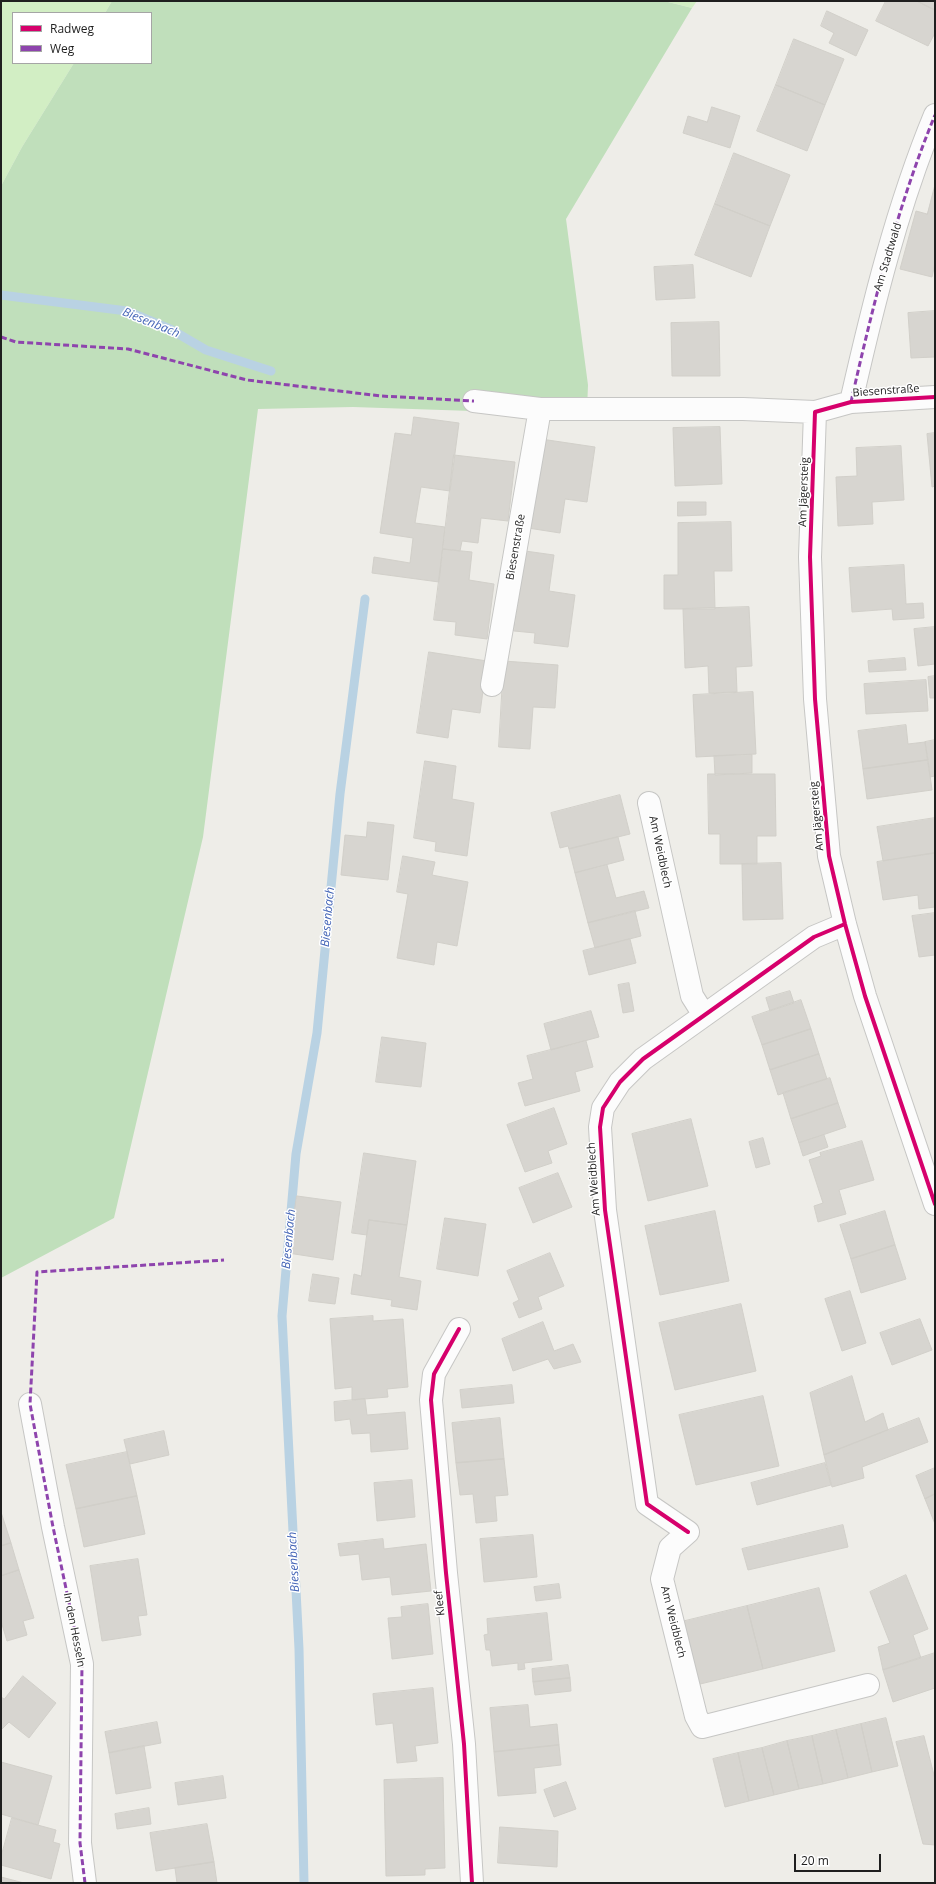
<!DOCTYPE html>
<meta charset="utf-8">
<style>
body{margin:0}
#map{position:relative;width:936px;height:1884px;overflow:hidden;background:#eeede8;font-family:"Open Sans",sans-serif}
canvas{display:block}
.frame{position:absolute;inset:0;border:2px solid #1f1f1f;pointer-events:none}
.legend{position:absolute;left:12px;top:12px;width:140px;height:52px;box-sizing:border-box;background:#fff;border:1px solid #a5a5a5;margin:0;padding:5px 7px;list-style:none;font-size:12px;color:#1f1f1f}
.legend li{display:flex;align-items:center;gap:8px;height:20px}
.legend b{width:20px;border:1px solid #a5a5a5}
.scale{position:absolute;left:794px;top:1854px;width:87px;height:18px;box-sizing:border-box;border:2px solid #1f1f1f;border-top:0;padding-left:5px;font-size:12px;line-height:14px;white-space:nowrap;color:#1f1f1f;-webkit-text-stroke:3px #fff;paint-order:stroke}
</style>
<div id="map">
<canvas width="936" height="1884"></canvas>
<div class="frame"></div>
<ul class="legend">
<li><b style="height:5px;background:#d6006c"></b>Radweg</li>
<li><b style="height:5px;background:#8e44ad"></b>Weg</li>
</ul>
<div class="scale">20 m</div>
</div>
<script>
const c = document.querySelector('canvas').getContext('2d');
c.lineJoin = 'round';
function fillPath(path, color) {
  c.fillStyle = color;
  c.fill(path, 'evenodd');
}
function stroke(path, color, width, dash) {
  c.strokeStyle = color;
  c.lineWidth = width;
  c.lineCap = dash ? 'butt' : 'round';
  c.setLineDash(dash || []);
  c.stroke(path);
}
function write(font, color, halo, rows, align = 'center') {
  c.font = font + ' "Open Sans",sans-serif';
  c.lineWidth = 3;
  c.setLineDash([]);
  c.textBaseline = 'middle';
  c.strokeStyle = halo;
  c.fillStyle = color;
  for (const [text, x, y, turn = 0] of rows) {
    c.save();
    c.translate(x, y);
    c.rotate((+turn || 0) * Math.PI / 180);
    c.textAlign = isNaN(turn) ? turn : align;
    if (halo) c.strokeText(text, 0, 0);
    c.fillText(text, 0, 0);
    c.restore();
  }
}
fillPath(new Path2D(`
 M 1,1 L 112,1 L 105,13 L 13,13 L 13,63 L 74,63 L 22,147 L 1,186 Z
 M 664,1 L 697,1 L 692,8 Z`), '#d2eec4');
fillPath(new Path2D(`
 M 112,1 L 664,1 L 692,8 L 566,219 L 588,385 L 587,410 L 472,411 L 353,407 L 258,409 L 203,837 L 114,1218 L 1,1278 L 1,186 L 22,147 L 74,63 L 151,63 L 151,13 L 105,13 Z`), '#c0dfbb');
stroke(new Path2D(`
 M 1,295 L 127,311 L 170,329 L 206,350 L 271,371
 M 304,1883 L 299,1649 L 282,1316 L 296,1154 L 317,1033 L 340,794 L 365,599`), '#b9d2e3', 9);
const building = new Path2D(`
 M 886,1 L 917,1 L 935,10 L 935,33 L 928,46 L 876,21 Z
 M 917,1 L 935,1 L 935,10 Z
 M 827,11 L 868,30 L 856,56 L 829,43 L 834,33 L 821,26 Z
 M 794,39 L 844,59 L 825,105 L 776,85 Z
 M 776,85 L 825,105 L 807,151 L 757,131 Z
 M 712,107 L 740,116 L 730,148 L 683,133 L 688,116 L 707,122 Z
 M 734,153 L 790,175 L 770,226 L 715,204 Z
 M 935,185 L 935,264 L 932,277 L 900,269 L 916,211 L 927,214 Z
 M 715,204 L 770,226 L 751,277 L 695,255 Z
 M 693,265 L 695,298 L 656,300 L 654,267 Z
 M 935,311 L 935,357 L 911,358 L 908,313 Z
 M 719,322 L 720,376 L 672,376 L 671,323 Z
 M 414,417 L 459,423 L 450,491 L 421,487 L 415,523 L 445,527 L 439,582 L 372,573 L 374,557 L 410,563 L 413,538 L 380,533 L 395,433 L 411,435 Z
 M 720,427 L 722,484 L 675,486 L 673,428 Z
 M 935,433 L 935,486 L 932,487 L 927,434 Z
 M 541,439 L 595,447 L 587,502 L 565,499 L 560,533 L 528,528 Z
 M 901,446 L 904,500 L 872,502 L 873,524 L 838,526 L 836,477 L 857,476 L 856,448 Z
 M 454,455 L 515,462 L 508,521 L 481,518 L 478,543 L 462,541 L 460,551 L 443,549 Z
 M 678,502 L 706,502 L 706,515 L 678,516 Z
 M 731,522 L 732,571 L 714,571 L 715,609 L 664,609 L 664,575 L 678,575 L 678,523 Z
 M 443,549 L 472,552 L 469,580 L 494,584 L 487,639 L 455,635 L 456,622 L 434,620 Z
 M 525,551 L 554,555 L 549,591 L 575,595 L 568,647 L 534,643 L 535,633 L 514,631 Z
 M 904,565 L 906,604 L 923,603 L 924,618 L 893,620 L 892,609 L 852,612 L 849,568 Z
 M 749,607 L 752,666 L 736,667 L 737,692 L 709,693 L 708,666 L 685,668 L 683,609 Z
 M 935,627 L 935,664 L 918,666 L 914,629 Z
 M 429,652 L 487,661 L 480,713 L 452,709 L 448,738 L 417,733 Z
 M 905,658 L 906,670 L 869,672 L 868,661 Z
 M 504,661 L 558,665 L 555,708 L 533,707 L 530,749 L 499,747 Z
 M 935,676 L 935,698 L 930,698 L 928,677 Z
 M 926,680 L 928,711 L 866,714 L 864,684 Z
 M 753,692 L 756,754 L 696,757 L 693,695 Z
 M 906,725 L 908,744 L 925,742 L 928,760 L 863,769 L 858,731 Z
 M 935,740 L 935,776 L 930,777 L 925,742 Z
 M 752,755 L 752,773 L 715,775 L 714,756 Z
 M 928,760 L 932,790 L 867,799 L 863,769 Z
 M 425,761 L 456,766 L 452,799 L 474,803 L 467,856 L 435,851 L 436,842 L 414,838 Z
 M 708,774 L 775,774 L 776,836 L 757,836 L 757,864 L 720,864 L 720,834 L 709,834 Z
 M 620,795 L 630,834 L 569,849 L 568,846 L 560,848 L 551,813 Z
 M 935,818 L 935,853 L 883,861 L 877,827 Z
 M 368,822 L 394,825 L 388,880 L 341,875 L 345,835 L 366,837 Z
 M 618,837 L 624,860 L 575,873 L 569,849 Z
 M 935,853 L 935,907 L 919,909 L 918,895 L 883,900 L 877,862 Z
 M 403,856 L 435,862 L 432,875 L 468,882 L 457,946 L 437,942 L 434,965 L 397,958 L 408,894 L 397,892 Z
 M 781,863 L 783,919 L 743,920 L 742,864 Z
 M 607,865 L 616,898 L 644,891 L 649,908 L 588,923 L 575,873 Z
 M 635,911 L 641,936 L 595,948 L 588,923 Z
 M 935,913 L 935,955 L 919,957 L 912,916 Z
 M 630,939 L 636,963 L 589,975 L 583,951 Z
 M 629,983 L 634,1011 L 623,1013 L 618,985 Z
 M 790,991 L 794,1003 L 770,1011 L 766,998 Z
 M 801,1000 L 811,1029 L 762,1045 L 752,1017 Z
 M 591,1011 L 599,1037 L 551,1050 L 544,1024 Z
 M 811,1029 L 819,1054 L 770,1070 L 762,1045 Z
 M 382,1037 L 426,1043 L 421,1087 L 376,1082 Z
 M 586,1041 L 593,1067 L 575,1072 L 580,1091 L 525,1106 L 518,1083 L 533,1079 L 527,1056 Z
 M 819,1054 L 827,1079 L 778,1095 L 770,1070 Z
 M 830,1078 L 838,1103 L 791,1119 L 783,1093 Z
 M 838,1103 L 846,1127 L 799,1143 L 791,1119 Z
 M 554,1108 L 567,1144 L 548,1151 L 552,1163 L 525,1172 L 507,1125 Z
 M 691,1119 L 708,1186 L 648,1201 L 632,1134 Z
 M 824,1135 L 828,1147 L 803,1156 L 799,1143 Z
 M 763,1138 L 770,1164 L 756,1168 L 749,1142 Z
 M 862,1141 L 874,1180 L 839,1190 L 846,1214 L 818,1222 L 814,1206 L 823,1203 L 809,1160 L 821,1156 L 820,1153 Z
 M 364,1153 L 416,1161 L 407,1225 L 369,1220 L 367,1235 L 352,1233 Z
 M 558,1173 L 572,1207 L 533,1223 L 519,1188 Z
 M 297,1196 L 341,1202 L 333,1260 L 288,1253 Z
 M 715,1211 L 729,1281 L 660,1295 L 645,1226 Z
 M 885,1211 L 895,1245 L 851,1259 L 840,1225 Z
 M 445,1218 L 486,1224 L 478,1276 L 437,1269 Z
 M 369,1220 L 407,1225 L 399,1277 L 421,1281 L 417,1310 L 391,1306 L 392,1300 L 351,1294 L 354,1274 L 361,1276 Z
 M 895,1245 L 906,1279 L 861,1293 L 851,1259 Z
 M 550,1253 L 564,1286 L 538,1297 L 542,1309 L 519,1318 L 513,1303 L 519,1300 L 507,1271 Z
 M 313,1274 L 339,1278 L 335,1304 L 309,1301 Z
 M 850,1291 L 866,1343 L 842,1351 L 825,1299 Z
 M 741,1304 L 756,1371 L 675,1390 L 659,1323 Z
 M 373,1316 L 373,1321 L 403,1319 L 408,1387 L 387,1389 L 388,1397 L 352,1400 L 352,1387 L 335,1389 L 330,1319 Z
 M 920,1319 L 932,1350 L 892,1365 L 880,1333 Z
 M 543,1322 L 554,1351 L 573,1344 L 581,1362 L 554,1369 L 548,1359 L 513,1371 L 502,1339 Z
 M 852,1376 L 865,1422 L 883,1413 L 888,1430 L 824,1455 L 810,1393 Z
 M 512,1385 L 514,1403 L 462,1408 L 460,1390 Z
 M 763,1396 L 779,1466 L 696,1485 L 679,1415 Z
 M 365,1399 L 367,1415 L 405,1412 L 408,1449 L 371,1452 L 370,1433 L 352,1434 L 350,1419 L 335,1421 L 334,1402 Z
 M 500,1418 L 504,1459 L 456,1463 L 452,1423 Z
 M 919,1418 L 928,1442 L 862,1467 L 864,1478 L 832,1487 L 824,1455 Z
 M 164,1431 L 169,1455 L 130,1464 L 124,1440 Z
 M 127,1452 L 137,1496 L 76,1509 L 66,1465 Z
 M 504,1459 L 508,1495 L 495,1496 L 497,1521 L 476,1523 L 473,1494 L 460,1495 L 456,1463 Z
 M 825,1463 L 831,1485 L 757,1505 L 751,1483 Z
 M 935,1468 L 935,1494 L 925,1499 L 916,1476 Z
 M 412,1480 L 415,1517 L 377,1521 L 374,1483 Z
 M 935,1494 L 935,1524 L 925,1499 Z
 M 137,1496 L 145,1534 L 84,1547 L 76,1509 Z
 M 1,1512 L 11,1543 L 1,1546 Z
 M 843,1525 L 848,1547 L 748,1570 L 742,1549 Z
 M 533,1535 L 537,1577 L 484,1582 L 480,1539 Z
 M 383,1539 L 384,1549 L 426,1544 L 431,1591 L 392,1595 L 390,1577 L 362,1580 L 359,1554 L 340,1556 L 338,1544 Z
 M 11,1543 L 19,1570 L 1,1576 L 1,1546 Z
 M 138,1559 L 147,1615 L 138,1616 L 141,1635 L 102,1641 L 90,1566 Z
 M 19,1570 L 34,1618 L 23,1621 L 27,1635 L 7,1641 L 1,1621 L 1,1576 Z
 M 906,1575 L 928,1629 L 913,1635 L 921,1658 L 883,1670 L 878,1647 L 890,1643 L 870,1592 Z
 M 559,1584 L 561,1598 L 536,1601 L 534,1587 Z
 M 819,1588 L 835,1651 L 763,1669 L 747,1606 Z
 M 428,1604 L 433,1654 L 392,1659 L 388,1618 L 402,1617 L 401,1607 Z
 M 747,1606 L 763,1669 L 696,1685 L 681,1622 Z
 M 547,1613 L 552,1660 L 524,1663 L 525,1669 L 518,1670 L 518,1663 L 492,1666 L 490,1650 L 486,1650 L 484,1635 L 488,1634 L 487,1619 Z
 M 935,1653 L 935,1688 L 893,1702 L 883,1670 Z
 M 568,1665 L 570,1678 L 533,1682 L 532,1669 Z
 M 23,1676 L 56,1703 L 29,1738 L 9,1722 L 1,1730 L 1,1697 L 4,1699 Z
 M 570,1678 L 571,1691 L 535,1695 L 533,1682 Z
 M 433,1688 L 438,1743 L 415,1746 L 417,1761 L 397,1763 L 393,1723 L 376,1725 L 373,1694 Z
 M 528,1705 L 530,1727 L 557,1724 L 559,1745 L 494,1752 L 490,1708 Z
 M 886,1718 L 898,1766 L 872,1772 L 861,1724 Z
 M 157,1722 L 161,1743 L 109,1753 L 105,1732 Z
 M 861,1724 L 872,1772 L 848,1778 L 836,1730 Z
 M 836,1730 L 848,1778 L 823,1784 L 812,1736 Z
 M 812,1736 L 823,1784 L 799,1789 L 787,1741 Z
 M 924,1736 L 935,1779 L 935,1845 L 923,1844 L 896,1742 Z
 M 787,1741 L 799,1789 L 774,1795 L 762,1748 Z
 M 559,1745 L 561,1765 L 534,1768 L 536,1793 L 498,1796 L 494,1752 Z
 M 144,1746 L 151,1788 L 116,1794 L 109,1753 Z
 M 762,1748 L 774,1795 L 749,1801 L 738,1753 Z
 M 738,1753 L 749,1801 L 725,1807 L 713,1759 Z
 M 1,1762 L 52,1776 L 38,1825 L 1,1814 Z
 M 223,1776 L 226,1798 L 178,1805 L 175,1783 Z
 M 443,1778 L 445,1868 L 425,1869 L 425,1875 L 386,1876 L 384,1780 Z
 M 566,1782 L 576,1809 L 554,1817 L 544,1790 Z
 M 149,1808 L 151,1824 L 117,1829 L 115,1814 Z
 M 12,1818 L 56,1830 L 53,1842 L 60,1844 L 51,1879 L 1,1865 L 1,1857 Z
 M 207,1824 L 214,1862 L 156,1871 L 150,1833 Z
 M 500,1827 L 558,1831 L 557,1867 L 498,1863 Z
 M 214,1862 L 217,1883 L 177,1883 L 175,1868 Z
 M 1,1877 L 24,1883 L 1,1883 Z`);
fillPath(building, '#d7d5d0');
stroke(building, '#d1cfc9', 1);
const minor = new Path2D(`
 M 474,401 L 540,409 L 743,409 L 815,412 L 851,402 L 935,397
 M 851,402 C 873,305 897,207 935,115
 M 815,412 L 810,557 L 815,699 L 829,856 L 845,924 L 865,996 L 935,1204
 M 492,685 L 540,409
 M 649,803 L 692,996 L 704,1015
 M 845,924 L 814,937 L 643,1059 L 620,1082 L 603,1108 L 600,1127 L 605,1210 L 647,1504 L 688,1532 L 670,1548 L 662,1579 L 696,1716 L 702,1727 L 868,1685
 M 459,1329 L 434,1374 L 431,1400 L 446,1573 L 464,1744 L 472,1883
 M 30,1404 L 53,1527 L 82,1664 L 80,1843 L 85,1883`);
stroke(minor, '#c6c6c4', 24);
stroke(minor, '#fcfcfc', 22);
stroke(new Path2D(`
 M 1,337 L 16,342 L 128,349 L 247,380 L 381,396 L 474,401
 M 851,402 C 873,305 897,207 935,115
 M 85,1883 L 80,1843 L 82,1664 L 53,1527 L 30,1404 L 37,1272 L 224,1260`), '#8e44ad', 3, [6, 3]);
stroke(new Path2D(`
 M 935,397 L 851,402 L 815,412 L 810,557 L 815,699 L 829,856 L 845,924 L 865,996 L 935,1204
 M 459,1329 L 434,1374 L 431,1400 L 446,1573 L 464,1744 L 472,1883
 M 688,1532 L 647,1504 L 605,1210 L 600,1127 L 603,1108 L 620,1082 L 643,1059 L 814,937 L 845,924`), '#d6006c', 4);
write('11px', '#1f1f1f', '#fff', [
 ["Am Stadtwald",888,257,-73],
 ["Biesenstraße",886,391,-4],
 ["Am Jägersteig",804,492,-88],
 ["Biesenstraße",516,547,-80],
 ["Am Jägersteig",817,816,-95],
 ["Am Weidblech",660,852,78],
 ["Am Weidblech",594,1179,-94],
 ["Kleef",440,1603,-96],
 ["Am Weidblech",673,1622,76],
 ["In den Hesseln",74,1630,79]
]);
write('italic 12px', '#4465b7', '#fff', [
 ["Biesenbach",151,323,22],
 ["Biesenbach",328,917,-85],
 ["Biesenbach",289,1239,-85],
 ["Biesenbach",294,1562,-93]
]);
</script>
